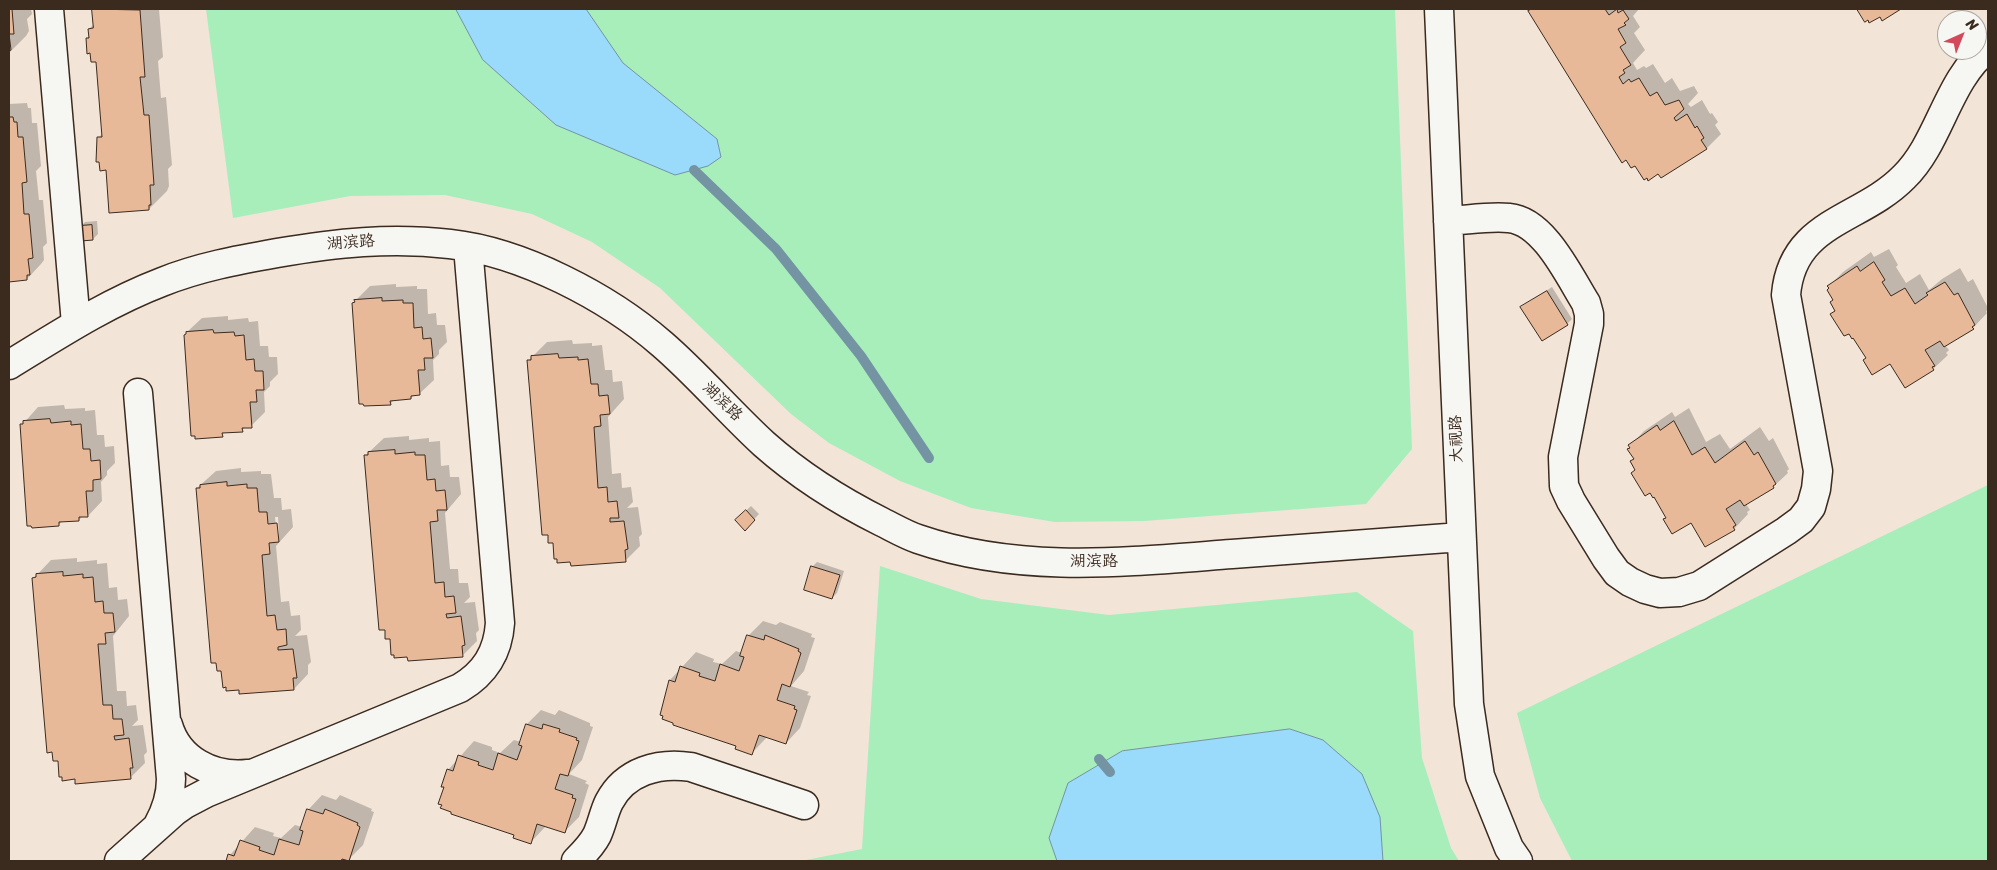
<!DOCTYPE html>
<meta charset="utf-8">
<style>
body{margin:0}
#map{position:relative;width:1997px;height:870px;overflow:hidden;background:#f2e4d7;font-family:Sriracha,sans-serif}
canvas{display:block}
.frame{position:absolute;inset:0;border:10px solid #3b2a1e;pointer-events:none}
.north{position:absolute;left:1937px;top:10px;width:50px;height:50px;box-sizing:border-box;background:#f6f6f2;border:1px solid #aba49d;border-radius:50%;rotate:44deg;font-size:14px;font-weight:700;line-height:20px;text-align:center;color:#3b2a1e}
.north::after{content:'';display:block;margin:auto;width:18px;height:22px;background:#d1495b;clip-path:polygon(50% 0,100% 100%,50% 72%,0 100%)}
</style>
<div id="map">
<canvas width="1997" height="870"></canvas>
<div class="frame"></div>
<div class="north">N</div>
</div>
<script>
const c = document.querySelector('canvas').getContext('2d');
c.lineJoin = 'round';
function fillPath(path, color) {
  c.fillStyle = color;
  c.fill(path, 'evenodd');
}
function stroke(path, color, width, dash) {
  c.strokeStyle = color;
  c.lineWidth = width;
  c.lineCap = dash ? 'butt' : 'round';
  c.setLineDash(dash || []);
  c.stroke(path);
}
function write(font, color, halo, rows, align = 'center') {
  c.font = font + ' Sriracha,"LXGW WenKai TC",sans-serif';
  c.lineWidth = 4;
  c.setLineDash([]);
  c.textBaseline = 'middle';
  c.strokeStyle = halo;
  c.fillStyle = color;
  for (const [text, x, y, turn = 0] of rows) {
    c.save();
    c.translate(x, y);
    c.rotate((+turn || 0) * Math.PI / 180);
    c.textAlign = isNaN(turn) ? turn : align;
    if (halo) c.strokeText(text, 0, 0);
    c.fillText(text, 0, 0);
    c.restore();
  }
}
fillPath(new Path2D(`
 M 206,9 L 1395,9 L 1412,449 L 1366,504 L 1144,521 L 1055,522 L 971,508 L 900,481 L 829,443 L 791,414 L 660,288 L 592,242 L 532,214 L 445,195 L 350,196 L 233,218 Z
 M 1988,485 L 1988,861 L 1572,861 L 1540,798 L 1517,713 Z
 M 880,566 L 981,599 L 1109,615 L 1357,592 L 1413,631 L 1422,758 L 1451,848 L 1459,861 L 801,861 L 862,849 Z`), '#a7eebb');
const water = new Path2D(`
 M 456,9 L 586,9 L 623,63 L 717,139 L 721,157 L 708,166 L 675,175 L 556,125 L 483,60 Z
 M 1290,729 L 1323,740 L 1362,774 L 1380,817 L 1383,861 L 1057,861 L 1049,838 L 1068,783 L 1122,751 Z`);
fillPath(water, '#9adbfb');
stroke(water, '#7494a3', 1);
fillPath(new Path2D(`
 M 9,9 L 31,9 L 32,14 L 27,19 L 29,31 L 26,36 L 9,53 Z
 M 93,9 L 159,9 L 163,57 L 158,61 L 161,98 L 166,97 L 172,165 L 168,169 L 169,186 L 167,191 L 149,209 L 107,169 L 98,138 L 103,133 L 97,60 L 87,38 L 90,35 L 89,29 L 94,24 Z
 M 1532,9 L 1639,9 L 1633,16 L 1640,27 L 1634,33 L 1645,50 L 1633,63 L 1637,70 L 1644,66 L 1646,68 L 1653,64 L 1665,83 L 1672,78 L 1680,91 L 1694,86 L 1698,93 L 1688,104 L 1691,107 L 1702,100 L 1710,114 L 1712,113 L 1718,122 L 1715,125 L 1721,134 L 1707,148 L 1661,176 L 1530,11 Z
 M 27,103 L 28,108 L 31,108 L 32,123 L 37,123 L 41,166 L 36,171 L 39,200 L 43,200 L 47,243 L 43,247 L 44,260 L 41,264 L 27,279 L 9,280 L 9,104 Z
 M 97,221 L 98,234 L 93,239 L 80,227 L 85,222 Z
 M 1889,249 L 1898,265 L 1896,267 L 1906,283 L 1920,274 L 1929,290 L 1942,279 L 1960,268 L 1968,282 L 1973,279 L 1988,308 L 1986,312 L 1987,313 L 1973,328 L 1945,345 L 1949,350 L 1946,353 L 1948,355 L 1933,369 L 1867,358 L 1854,336 L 1832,314 L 1836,310 L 1829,286 L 1843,272 L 1871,252 L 1874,257 Z
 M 396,284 L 396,287 L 417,286 L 417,289 L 427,289 L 428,314 L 436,313 L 437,325 L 445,325 L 447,342 L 439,350 L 439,354 L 433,360 L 434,380 L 419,394 L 415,394 L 411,398 L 395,399 L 391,403 L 365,405 L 353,303 L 370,286 Z
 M 1552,287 L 1572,319 L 1567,324 L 1522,307 Z
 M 228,316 L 228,320 L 248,318 L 249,322 L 258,321 L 260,346 L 268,346 L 269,357 L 277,357 L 278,374 L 270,382 L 270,386 L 264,392 L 265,412 L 251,426 L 246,427 L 242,430 L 226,431 L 222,435 L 187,332 L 202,318 Z
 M 572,340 L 573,344 L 592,343 L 592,346 L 602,345 L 605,370 L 612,370 L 613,382 L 622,381 L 624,399 L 608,417 L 612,474 L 621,473 L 622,488 L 631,487 L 633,502 L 627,508 L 638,507 L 642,534 L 639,537 L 640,546 L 625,561 L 529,360 L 547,342 Z
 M 64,405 L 65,409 L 85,408 L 85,411 L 95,410 L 97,435 L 104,435 L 105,447 L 114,446 L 115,463 L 107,471 L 107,475 L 101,482 L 102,501 L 88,516 L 83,516 L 79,520 L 63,521 L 58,525 L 22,425 L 38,407 Z
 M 1689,408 L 1706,442 L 1720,434 L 1730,449 L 1760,427 L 1769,441 L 1773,438 L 1789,469 L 1787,471 L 1788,473 L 1773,487 L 1746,504 L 1750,510 L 1747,512 L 1748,514 L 1734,529 L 1667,517 L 1636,469 L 1630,446 L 1644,431 L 1672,412 L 1675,417 Z
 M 409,436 L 409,440 L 429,438 L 429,442 L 440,441 L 441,466 L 449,465 L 450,477 L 459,477 L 461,494 L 445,513 L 450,569 L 458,569 L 459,583 L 468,583 L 470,597 L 464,603 L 475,602 L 479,630 L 476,633 L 477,641 L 462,656 L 366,455 L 384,438 Z
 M 241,468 L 241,472 L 261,471 L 261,474 L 271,474 L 274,498 L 281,498 L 282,510 L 291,509 L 293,527 L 276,546 L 281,602 L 289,601 L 291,616 L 300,615 L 301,630 L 295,636 L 307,635 L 311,662 L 308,665 L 308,674 L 294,689 L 241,693 L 197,488 L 216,471 ZM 275,517 L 278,517 L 279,535 L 277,537 Z
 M 751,506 L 759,514 L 745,529 L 736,520 Z
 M 77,558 L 77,562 L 97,560 L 97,564 L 107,563 L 109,588 L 117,587 L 118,600 L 127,599 L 129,616 L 113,636 L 117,691 L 126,691 L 127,706 L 136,705 L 138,720 L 132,726 L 143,725 L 147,752 L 144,755 L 145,763 L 130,778 L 76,778 L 59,759 L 34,578 L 51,560 Z
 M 817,562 L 844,571 L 837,593 L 832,598 L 812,567 Z
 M 763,621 L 776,625 L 780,622 L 812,634 L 811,637 L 815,638 L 804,671 L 791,686 L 809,692 L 807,695 L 811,696 L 800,728 L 786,743 L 767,737 L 752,753 L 670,680 L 696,652 L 714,659 L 713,662 L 722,664 L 736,651 L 742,653 L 748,636 Z
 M 541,710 L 555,715 L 559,710 L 590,723 L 590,726 L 593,727 L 582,760 L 569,774 L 587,781 L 585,783 L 589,785 L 579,817 L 564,832 L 546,826 L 531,842 L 515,834 L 445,786 L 448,770 L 474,741 L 492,747 L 492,750 L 500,753 L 514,740 L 521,742 L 527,724 Z
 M 322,795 L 336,800 L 340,795 L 372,809 L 371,811 L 374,812 L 363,845 L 351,857 L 350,860 L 354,861 L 228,861 L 230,855 L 255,827 L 274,833 L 273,836 L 281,838 L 295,825 L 302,827 L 308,810 Z`), '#0003');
stroke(new Path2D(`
 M 694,170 L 776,249 L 861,356 L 929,458
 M 1099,759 L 1110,772`), '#7494a3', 10);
const building = new Path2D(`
 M 9,9 L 12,9 L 14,34 L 9,34 L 11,50 L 9,51 Z
 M 92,9 L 140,10 L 145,77 L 140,77 L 144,115 L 149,115 L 154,185 L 150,185 L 151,205 L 149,205 L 149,210 L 109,213 L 106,170 L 100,171 L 99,162 L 96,162 L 97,137 L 102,137 L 96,62 L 91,62 L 90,53 L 87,54 L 86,38 L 89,38 L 88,29 L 93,28 Z
 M 1532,9 L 1605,9 L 1609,15 L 1617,9 L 1618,13 L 1623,10 L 1629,19 L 1624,23 L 1626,25 L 1618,29 L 1626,43 L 1620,47 L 1631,65 L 1623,70 L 1625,73 L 1619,77 L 1623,84 L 1629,79 L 1631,82 L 1639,78 L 1650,96 L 1657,92 L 1665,105 L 1679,100 L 1684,109 L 1674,118 L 1676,121 L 1687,114 L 1695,128 L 1697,126 L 1704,138 L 1701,140 L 1707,149 L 1661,178 L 1658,174 L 1648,181 L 1647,178 L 1644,180 L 1635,166 L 1631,168 L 1626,160 L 1622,163 L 1528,11 Z
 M 1857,9 L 1901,9 L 1882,21 L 1880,17 L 1869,23 L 1868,20 L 1865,22 Z
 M 9,117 L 13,117 L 14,122 L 17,122 L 18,137 L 23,137 L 27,182 L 22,183 L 24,214 L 29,214 L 33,258 L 28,259 L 30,275 L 27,275 L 27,280 L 9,282 Z
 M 92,225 L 93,240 L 81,241 L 79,226 Z
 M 1874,262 L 1885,280 L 1882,282 L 1891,296 L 1905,288 L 1915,304 L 1928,295 L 1926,293 L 1945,282 L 1954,295 L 1958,293 L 1975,325 L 1972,327 L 1974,329 L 1944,347 L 1940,341 L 1925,350 L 1935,366 L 1932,367 L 1934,370 L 1905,388 L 1890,364 L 1872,375 L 1863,360 L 1866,358 L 1853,338 L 1852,339 L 1849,334 L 1844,336 L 1830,314 L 1835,311 L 1830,302 L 1833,300 L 1827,290 L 1829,288 L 1827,286 L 1857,266 L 1860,271 Z
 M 1547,291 L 1568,325 L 1542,341 L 1520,307 Z
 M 382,298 L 382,301 L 403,300 L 403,303 L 413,303 L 414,328 L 422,327 L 423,339 L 431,338 L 433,358 L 424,358 L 425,370 L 418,370 L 420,395 L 411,396 L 411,399 L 390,401 L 391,405 L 364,406 L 363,404 L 359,404 L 352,303 L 355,302 L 354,300 Z
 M 213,330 L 214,333 L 234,332 L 235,336 L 244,335 L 246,360 L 254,359 L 255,371 L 263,371 L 264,390 L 256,390 L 257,402 L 250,402 L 252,428 L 242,428 L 243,432 L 222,433 L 223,437 L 195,439 L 195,436 L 191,436 L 184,335 L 186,334 L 186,332 Z
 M 558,354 L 559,358 L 578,357 L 578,360 L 588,359 L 591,384 L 598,384 L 599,396 L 608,395 L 610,414 L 600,415 L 601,426 L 594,427 L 598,488 L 607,487 L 608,502 L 617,501 L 619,518 L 610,518 L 610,522 L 624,521 L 628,549 L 625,550 L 626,562 L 571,566 L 570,562 L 557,563 L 557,559 L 554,559 L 553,543 L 548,543 L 548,535 L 542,535 L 527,360 L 531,360 L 531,356 Z
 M 50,419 L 51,423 L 71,421 L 71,425 L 81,424 L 83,449 L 90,449 L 91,461 L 100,460 L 101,479 L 93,480 L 93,491 L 86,491 L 88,517 L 79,517 L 79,521 L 59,522 L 59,526 L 32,528 L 31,526 L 27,526 L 20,424 L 23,424 L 23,421 Z
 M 1674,421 L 1692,455 L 1705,447 L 1715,463 L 1745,441 L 1754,455 L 1758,452 L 1776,484 L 1773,486 L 1774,488 L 1744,506 L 1740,500 L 1726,509 L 1736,525 L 1733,527 L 1735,530 L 1705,547 L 1691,523 L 1672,534 L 1663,519 L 1666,518 L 1654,497 L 1653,498 L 1650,493 L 1645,496 L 1631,473 L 1635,470 L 1630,461 L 1634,459 L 1627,449 L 1630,448 L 1628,445 L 1657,425 L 1660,430 Z
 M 395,450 L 395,454 L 415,452 L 415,455 L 425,455 L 427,480 L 435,479 L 436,491 L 445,490 L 447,510 L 437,510 L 438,521 L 430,522 L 435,583 L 444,582 L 445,597 L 454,596 L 456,613 L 446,614 L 447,618 L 461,616 L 465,645 L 462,646 L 463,657 L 408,661 L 407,657 L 394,658 L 394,655 L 391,655 L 390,639 L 385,639 L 385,630 L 379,630 L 364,455 L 368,455 L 368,452 Z
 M 227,482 L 227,486 L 247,484 L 247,488 L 257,488 L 259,512 L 267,512 L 268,524 L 277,523 L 279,542 L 269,543 L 270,554 L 262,555 L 267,616 L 275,615 L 277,630 L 286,629 L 287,645 L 278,647 L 278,650 L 293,649 L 297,678 L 293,678 L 294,690 L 239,694 L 239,690 L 226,691 L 226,687 L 223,688 L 221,671 L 217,671 L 216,663 L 211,663 L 196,488 L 200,488 L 200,485 Z
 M 746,510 L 755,520 L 745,531 L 735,520 Z
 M 811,566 L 840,575 L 832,599 L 804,590 Z
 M 63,572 L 63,576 L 83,574 L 83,578 L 93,577 L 95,602 L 103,601 L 104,613 L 113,613 L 115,632 L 105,633 L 106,644 L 98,644 L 103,705 L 112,705 L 113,719 L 122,719 L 124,735 L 114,736 L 115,740 L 129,738 L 133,768 L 130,768 L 131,779 L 75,784 L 75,779 L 62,781 L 62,777 L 59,777 L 58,761 L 53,761 L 52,752 L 47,753 L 32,578 L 36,577 L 36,574 Z
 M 747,635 L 764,640 L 765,635 L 799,649 L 798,651 L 801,653 L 790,687 L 782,684 L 777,700 L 795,706 L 794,709 L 797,710 L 786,744 L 759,735 L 752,755 L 735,749 L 736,746 L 673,725 L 673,723 L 662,719 L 663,716 L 660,715 L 669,680 L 675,682 L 680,666 L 700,673 L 699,676 L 715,681 L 720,664 L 739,671 L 744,657 L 740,656 Z
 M 526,724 L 542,729 L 543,724 L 560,729 L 559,732 L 577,738 L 576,740 L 579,741 L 568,776 L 560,774 L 555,789 L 573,795 L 572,798 L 576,799 L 565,833 L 537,824 L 531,844 L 513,838 L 514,835 L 451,814 L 451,812 L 440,808 L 442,805 L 438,804 L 444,787 L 441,787 L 447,769 L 453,771 L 458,755 L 479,762 L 478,765 L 493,770 L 498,753 L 517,760 L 522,746 L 519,745 Z
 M 307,809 L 323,814 L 325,809 L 358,823 L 357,825 L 360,827 L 349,861 L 342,859 L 341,861 L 226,861 L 228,854 L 234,856 L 240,840 L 260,847 L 259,850 L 274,855 L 279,839 L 299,845 L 303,831 L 300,830 Z`);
fillPath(building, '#e8b998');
stroke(building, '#3b2a1e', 1);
const minor = new Path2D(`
 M 49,9 L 76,324
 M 1439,9 L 1469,704 L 1480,776 L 1509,848 L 1518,861
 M 1448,221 C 1468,220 1489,216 1509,218 C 1544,221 1569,276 1586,303 L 1589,314 L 1589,324 L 1563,457 L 1564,486 L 1571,501 L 1606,558 L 1617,573 L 1630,582 L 1645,589 L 1660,593 L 1679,592 L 1699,586 L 1786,531 L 1801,520 L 1811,507 L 1816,489 L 1818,471 L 1786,295 C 1792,221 1861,221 1904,177 C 1940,142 1947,80 1988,48
 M 9,365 C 58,335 107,303 162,282 C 199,267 238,260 277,253 C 336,243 390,237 450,244 C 522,252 608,297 662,344 C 698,375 729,412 764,444 C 799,475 840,501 882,522 C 894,528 906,535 918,539 C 1020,574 1126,562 1232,554 C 1308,548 1385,543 1461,537
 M 138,393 L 171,779 C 171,796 167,809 158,825
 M 168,725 C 178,760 213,778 248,774
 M 119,861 L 175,811 L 185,804 L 206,793 L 460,688 C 485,673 498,653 500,623 L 468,247
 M 576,861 C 584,853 592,845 597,835 C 602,824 604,812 609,802 C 625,771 659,762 691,767 L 804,805`);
stroke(minor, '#3b2a1e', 31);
stroke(minor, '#f6f6f2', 28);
write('16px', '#3b2a1e', '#f6f6f2', [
 ["湖滨路",351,243,-4],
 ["湖滨路",722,402,44],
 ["大视路",1457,439,-92],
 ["湖滨路",1094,562]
]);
</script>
